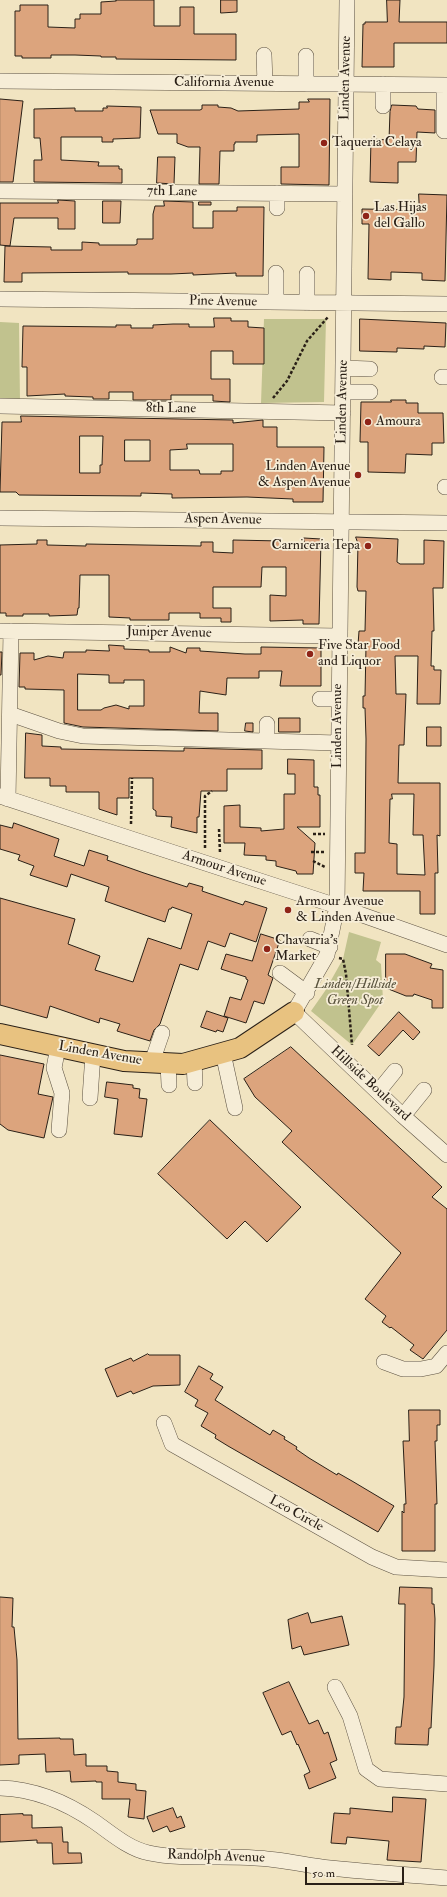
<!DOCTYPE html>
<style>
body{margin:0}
#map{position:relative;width:447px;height:1897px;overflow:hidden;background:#f1e4c1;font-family:"IM FELL Double Pica",serif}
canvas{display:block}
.scale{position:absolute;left:305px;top:1867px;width:99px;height:18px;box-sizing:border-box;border:2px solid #2a2017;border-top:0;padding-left:5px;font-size:12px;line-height:14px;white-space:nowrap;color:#2a2017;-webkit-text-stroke:3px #f6edd7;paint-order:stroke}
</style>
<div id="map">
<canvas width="447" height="1897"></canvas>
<div class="scale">50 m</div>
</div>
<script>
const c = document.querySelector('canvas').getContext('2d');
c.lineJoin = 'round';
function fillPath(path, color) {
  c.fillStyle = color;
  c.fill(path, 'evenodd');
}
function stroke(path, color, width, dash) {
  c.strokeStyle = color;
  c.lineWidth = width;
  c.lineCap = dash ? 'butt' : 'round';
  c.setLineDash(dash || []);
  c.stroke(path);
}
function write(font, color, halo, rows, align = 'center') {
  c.font = font + ' "IM FELL Double Pica",serif';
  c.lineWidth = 3.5;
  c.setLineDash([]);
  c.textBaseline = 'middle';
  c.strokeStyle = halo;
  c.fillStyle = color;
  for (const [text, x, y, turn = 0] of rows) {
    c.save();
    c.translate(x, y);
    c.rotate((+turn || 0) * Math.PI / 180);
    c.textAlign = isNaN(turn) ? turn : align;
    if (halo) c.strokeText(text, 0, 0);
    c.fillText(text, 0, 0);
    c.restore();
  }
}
fillPath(new Path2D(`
 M 264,319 L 326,319 L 324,402 L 261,403 Z
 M 0,322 L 19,323 L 20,402 L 0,401 Z
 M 349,932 L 381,942 L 376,960 L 381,964 L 383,1000 L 352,1045 L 311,1011 L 325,991 L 343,959 Z`), '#c1c28e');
const building = new Path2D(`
 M 116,0 L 154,0 L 154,26 L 180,26 L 180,7 L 194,7 L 194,34 L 236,34 L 236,60 L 116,59 L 116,57 L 101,57 L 101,56 L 75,55 L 51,55 L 51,58 L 22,58 L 22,56 L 15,56 L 15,11 L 20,11 L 20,5 L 48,5 L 48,27 L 75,28 L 75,19 L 80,19 L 80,14 L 101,14 L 101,2 L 116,1 Z
 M 221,0 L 237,0 L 237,12 L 221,13 Z
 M 387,0 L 400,0 L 399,22 L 447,22 L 447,43 L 394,43 L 394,67 L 362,67 L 363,24 L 365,24 L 365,22 L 387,22 Z
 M 0,99 L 23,101 L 13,182 L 0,182 Z
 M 308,99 L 330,99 L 329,185 L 281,184 L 281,167 L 299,167 L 299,134 L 257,135 L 257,142 L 235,142 L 235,144 L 234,144 L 234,151 L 220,151 L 219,184 L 199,184 L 200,147 L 188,147 L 177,143 L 177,134 L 158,134 L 150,110 L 200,110 L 202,109 L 202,105 L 218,105 L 218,107 L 231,108 L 238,111 L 299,109 L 299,102 L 309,102 Z
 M 392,105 L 416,106 L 418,109 L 435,110 L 435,133 L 417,132 L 416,162 L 398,162 L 398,183 L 370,182 L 371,139 L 389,140 L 390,112 Z
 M 107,106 L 141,107 L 140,138 L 113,139 L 113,142 L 102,142 L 102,137 L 61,137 L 61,160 L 99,162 L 98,166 L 119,166 L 119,169 L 122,169 L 122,183 L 34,182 L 34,160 L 42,160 L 40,138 L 34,138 L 34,109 L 75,108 L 75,111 L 103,111 L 103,108 L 107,108 Z
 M 158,157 L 175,157 L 174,184 L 157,183 Z
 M 419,194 L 447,195 L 445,281 L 422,280 L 422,273 L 391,272 L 391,280 L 368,279 L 369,224 L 362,224 L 362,209 L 419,210 Z
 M 58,200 L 75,201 L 75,229 L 58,229 L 58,218 L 14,218 L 10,246 L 0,245 L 0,203 L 58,203 Z
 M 103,201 L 121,201 L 120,223 L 103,223 Z
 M 164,201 L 193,202 L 193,228 L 213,228 L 213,211 L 237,211 L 237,207 L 264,207 L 263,276 L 236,276 L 236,273 L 193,275 L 193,273 L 171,274 L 128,274 L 128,272 L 22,273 L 22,282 L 4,282 L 5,246 L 51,247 L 51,250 L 82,250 L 82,242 L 99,243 L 99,245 L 135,245 L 137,244 L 137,239 L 153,239 L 153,214 L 155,206 L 164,206 Z
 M 199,202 L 211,202 L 211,205 L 199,205 Z
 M 214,318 L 231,318 L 231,321 L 248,321 L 248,327 L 264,328 L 264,364 L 233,364 L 233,351 L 211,351 L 211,379 L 230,379 L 230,402 L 213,401 L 213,395 L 171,395 L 171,400 L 133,400 L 133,392 L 109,392 L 109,399 L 93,399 L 93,397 L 65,396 L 65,394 L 27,396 L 27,367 L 22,367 L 23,326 L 116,327 L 116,325 L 131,325 L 131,328 L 153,328 L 153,325 L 173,324 L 189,324 L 189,327 L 214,327 Z
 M 360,319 L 446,323 L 445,347 L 424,346 L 424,349 L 397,348 L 397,352 L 360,351 Z
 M 391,400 L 406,400 L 406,403 L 418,403 L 418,413 L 443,413 L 444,443 L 432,443 L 432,455 L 406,454 L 405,473 L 368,472 L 368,442 L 360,442 L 361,402 L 391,402 Z
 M 21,416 L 233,420 L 233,423 L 263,420 L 263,427 L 277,427 L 277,447 L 324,447 L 323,502 L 293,502 L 293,499 L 247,497 L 172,498 L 172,494 L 141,493 L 141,496 L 19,495 L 16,492 L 0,492 L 2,422 L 21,422 ZM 80,436 L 103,436 L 102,465 L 100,465 L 100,473 L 80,473 ZM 125,440 L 150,440 L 150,461 L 125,461 ZM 187,444 L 233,444 L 233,471 L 221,471 L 221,474 L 200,474 L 199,470 L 170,470 L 170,450 L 187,449 Z
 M 356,537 L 398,539 L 397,562 L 400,564 L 424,564 L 424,540 L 444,541 L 443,588 L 433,588 L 434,631 L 432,631 L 431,666 L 434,666 L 434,670 L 441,670 L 440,704 L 417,704 L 418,656 L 395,656 L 396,694 L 406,694 L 404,745 L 399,745 L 398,783 L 440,783 L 440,836 L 437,835 L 438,873 L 435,873 L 435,914 L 420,914 L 420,891 L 363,891 L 364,873 L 355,873 L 355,853 L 365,853 L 366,739 L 365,708 L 363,708 L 363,696 L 365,696 L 366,646 L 358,645 L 359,631 L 365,631 L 366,591 L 358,591 L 357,587 L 358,544 ZM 392,794 L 414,794 L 413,835 L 423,835 L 425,875 L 397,874 L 397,844 L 389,843 L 390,799 L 392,799 Z
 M 304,538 L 321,539 L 319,624 L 303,624 L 303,620 L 270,621 L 270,595 L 286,596 L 286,567 L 262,567 L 261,587 L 213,587 L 213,608 L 231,608 L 231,622 L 221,622 L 221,618 L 200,618 L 200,613 L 169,613 L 169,620 L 130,620 L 130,618 L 109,617 L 109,575 L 80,575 L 79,608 L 78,608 L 77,615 L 49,616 L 49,614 L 23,614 L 23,616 L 6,616 L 6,613 L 0,613 L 0,545 L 37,544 L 37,540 L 47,540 L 47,545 L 86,546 L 86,544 L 201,546 L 201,542 L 213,542 L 213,552 L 233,553 L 233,540 L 281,541 L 282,544 L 304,543 Z
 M 109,645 L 124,646 L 124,649 L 149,650 L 149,652 L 170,652 L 170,647 L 186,653 L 187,648 L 200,648 L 200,651 L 245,654 L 261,654 L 261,647 L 321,648 L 321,686 L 280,686 L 282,671 L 259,671 L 259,678 L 227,678 L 226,695 L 200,691 L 199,713 L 218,713 L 218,731 L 83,727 L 64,723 L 64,690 L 25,689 L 25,687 L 19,687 L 20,653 L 34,653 L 34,660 L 48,656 L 63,658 L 64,652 L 86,652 L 86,650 L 109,651 ZM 78,674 L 109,675 L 109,683 L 124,683 L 124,680 L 144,680 L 144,706 L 129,706 L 129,709 L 116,705 L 104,708 L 101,710 L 78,710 Z
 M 0,652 L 2,652 L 1,675 L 0,675 Z
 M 279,718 L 300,718 L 300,732 L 279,732 Z
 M 246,723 L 253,723 L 253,732 L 245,731 Z
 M 427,727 L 441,727 L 441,746 L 427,746 Z
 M 26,733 L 42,735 L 42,746 L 61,747 L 61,749 L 175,751 L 184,751 L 184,748 L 262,750 L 262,769 L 227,769 L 227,791 L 201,791 L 199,817 L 197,817 L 197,833 L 171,827 L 172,817 L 156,816 L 156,811 L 153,809 L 153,778 L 129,778 L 129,798 L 117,798 L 117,815 L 99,809 L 99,792 L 66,792 L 66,786 L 50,786 L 50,778 L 25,778 Z
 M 288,759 L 314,760 L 314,787 L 318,787 L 318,795 L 320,795 L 320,827 L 297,827 L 315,843 L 313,874 L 297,874 L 296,871 L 276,866 L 276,861 L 266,860 L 266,856 L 244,855 L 245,843 L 224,843 L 224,806 L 240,805 L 240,827 L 261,828 L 261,831 L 284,829 L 284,794 L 295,794 L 295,774 L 288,774 Z
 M 14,823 L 59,839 L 54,856 L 84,866 L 89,850 L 108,856 L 107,860 L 144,873 L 187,887 L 189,883 L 203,887 L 202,891 L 243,905 L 245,901 L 267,908 L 256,942 L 230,933 L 225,947 L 208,941 L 198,970 L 180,964 L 160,1024 L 154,1030 L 150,1041 L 117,1031 L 120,1024 L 100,1018 L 99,1023 L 50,1006 L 47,1018 L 0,1005 L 0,898 L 75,919 L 68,944 L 100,956 L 95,970 L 133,982 L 148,938 L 181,949 L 192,914 L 172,907 L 171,909 L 169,909 L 165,922 L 105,901 L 109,887 L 71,874 L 67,887 L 30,875 L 34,866 L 18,860 L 20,855 L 0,849 L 0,825 L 12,828 Z
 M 261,934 L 280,940 L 268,975 L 273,978 L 264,1004 L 254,1001 L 246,1023 L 224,1016 L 230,997 L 241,1000 L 248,980 L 246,979 L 246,977 L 221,969 L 226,954 L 252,961 Z
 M 386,954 L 405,954 L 432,964 L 430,968 L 443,970 L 443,1008 L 432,1008 L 432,1000 L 414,994 L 413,996 L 406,996 L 386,988 Z
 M 207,1011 L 228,1018 L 223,1032 L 217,1030 L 216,1032 L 201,1027 Z
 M 399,1012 L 420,1032 L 413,1040 L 403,1030 L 379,1056 L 368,1046 Z
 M 291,1047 L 442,1187 L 432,1197 L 447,1209 L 447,1330 L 423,1359 L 410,1350 L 414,1345 L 391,1327 L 390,1328 L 382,1322 L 386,1316 L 365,1299 L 401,1253 L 282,1142 L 292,1131 L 255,1097 L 244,1079 Z
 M 0,1055 L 44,1064 L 38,1094 L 53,1097 L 44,1138 L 8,1130 L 0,1124 Z
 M 107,1082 L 133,1085 L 133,1088 L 140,1089 L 139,1098 L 147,1099 L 142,1137 L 114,1134 L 118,1099 L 105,1097 Z
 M 210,1120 L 301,1207 L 267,1242 L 245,1221 L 227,1239 L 158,1174 Z
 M 148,1354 L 149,1355 L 180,1355 L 180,1385 L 153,1386 L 133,1394 L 131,1391 L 117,1397 L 105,1369 L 131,1358 L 133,1361 Z
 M 199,1366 L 213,1374 L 210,1379 L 223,1387 L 215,1400 L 270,1435 L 273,1430 L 285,1437 L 284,1439 L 297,1447 L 296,1449 L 309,1458 L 337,1475 L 338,1473 L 352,1481 L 394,1506 L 378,1532 L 228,1446 L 215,1438 L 216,1435 L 201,1426 L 208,1413 L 195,1406 L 198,1400 L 185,1392 Z
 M 409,1410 L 440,1410 L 440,1425 L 437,1425 L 437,1441 L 435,1441 L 437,1504 L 435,1504 L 435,1551 L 402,1551 L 402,1511 L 404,1513 L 404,1504 L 406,1504 L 403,1441 L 409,1441 Z
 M 400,1587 L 432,1588 L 432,1604 L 434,1604 L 435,1619 L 434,1666 L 431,1728 L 429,1728 L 428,1745 L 395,1744 L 396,1727 L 401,1727 L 404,1697 L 405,1604 L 399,1604 Z
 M 0,1597 L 13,1598 L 12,1627 L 14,1627 L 17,1660 L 18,1739 L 60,1738 L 60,1739 L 73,1739 L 74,1755 L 86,1754 L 86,1766 L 107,1766 L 107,1771 L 118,1772 L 118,1782 L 136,1784 L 136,1790 L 146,1791 L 144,1819 L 128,1817 L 130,1799 L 102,1799 L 102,1782 L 96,1782 L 96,1781 L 71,1782 L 70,1771 L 46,1772 L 45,1754 L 19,1755 L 19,1764 L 0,1765 Z
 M 308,1613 L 311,1623 L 342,1616 L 349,1645 L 304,1655 L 301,1646 L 292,1649 L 288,1620 Z
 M 289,1682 L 309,1724 L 318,1720 L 324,1734 L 328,1732 L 337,1760 L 330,1763 L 336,1778 L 309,1789 L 304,1775 L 310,1772 L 298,1744 L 297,1745 L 291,1731 L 282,1735 L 263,1693 Z
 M 393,1797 L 426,1799 L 421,1862 L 387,1860 L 389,1841 L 347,1837 L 346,1844 L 331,1843 L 334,1813 L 350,1814 L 350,1808 L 392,1812 Z
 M 173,1808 L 177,1818 L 181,1816 L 185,1827 L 170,1832 L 167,1826 L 153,1832 L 147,1817 Z
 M 23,1814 L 23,1815 L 32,1815 L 32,1828 L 62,1827 L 63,1842 L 68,1842 L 68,1853 L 81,1853 L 82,1863 L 53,1864 L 52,1843 L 37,1843 L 37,1840 L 0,1842 L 0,1815 Z`);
fillPath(building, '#dca47d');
stroke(building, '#2a2017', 1);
const minor = new Path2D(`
 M 347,0 L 337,906 L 327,955 L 294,1012 L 403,1116 L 447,1155
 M 264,55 L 265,83
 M 306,56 L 306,84
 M 0,81 L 447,85
 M 383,106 L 383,84
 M 444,131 L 444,85
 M 0,191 L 345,194
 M 277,193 L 277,208
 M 276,273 L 276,302
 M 0,299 L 447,304
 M 307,303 L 307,274
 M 343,368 L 370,369
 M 442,377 L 447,377
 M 343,392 L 370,392
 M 0,406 L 343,413
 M 445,487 L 447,487
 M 0,518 L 447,523
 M 0,631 L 339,636
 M 320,699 L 338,699
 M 10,714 L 59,731 L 83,736 L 338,743
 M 267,741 L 267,724
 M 0,796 L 337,906 L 447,945
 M 8,799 L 11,631
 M 310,939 L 330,947
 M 280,973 L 307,993
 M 58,1047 L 54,1068 L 62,1093 L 59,1130
 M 223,1053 L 235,1108
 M 194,1061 L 195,1083
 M 152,1062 L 162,1033
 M 168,1063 L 169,1085
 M 378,1092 L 395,1071
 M 90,1098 L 93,1054
 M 403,1116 L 424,1090
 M 384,1362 L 403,1369 L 421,1369 L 436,1366 L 447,1353
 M 164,1423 L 172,1444 L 372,1557 L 396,1567 L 447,1570
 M 335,1687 L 350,1716 L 366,1769 L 380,1779 L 447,1784
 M 0,1788 C 35,1789 66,1802 95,1822 C 112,1834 129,1849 149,1853 C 182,1860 221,1855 255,1858 C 280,1859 305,1865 330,1868 C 369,1872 408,1875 447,1878`);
const major = new Path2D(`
 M 0,1034 L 124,1061 L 183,1064 L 240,1048 L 294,1012`);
stroke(minor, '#5c5142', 16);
stroke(major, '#2a2017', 22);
stroke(new Path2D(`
 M 273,398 L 287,381 L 307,341 L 328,317
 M 131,824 L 132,778
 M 219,829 L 220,853
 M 313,834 L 325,834
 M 205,848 L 205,796 L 212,791
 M 311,852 L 325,852
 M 313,861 L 325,867
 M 339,958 L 343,959 L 346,974 L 352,1045`), '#2a2017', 2.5, [3, 2]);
stroke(minor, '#f6edd7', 15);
stroke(major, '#e8c280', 20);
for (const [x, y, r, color] of [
 [324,143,4,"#8f2418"],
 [366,216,4,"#8f2418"],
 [368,422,4,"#8f2418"],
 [358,475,4,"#8f2418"],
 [368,546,4,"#8f2418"],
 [310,654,4,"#8f2418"],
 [288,910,4,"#8f2418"],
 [267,949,4,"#8f2418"]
]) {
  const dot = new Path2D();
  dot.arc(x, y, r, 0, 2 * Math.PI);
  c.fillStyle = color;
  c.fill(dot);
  stroke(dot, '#f6edd7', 1.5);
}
write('14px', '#2a2017', '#f6edd7', [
 ["Linden Avenue",346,78,-89],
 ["California Avenue",224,83],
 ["7th Lane",172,192,1],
 ["Pine Avenue",223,302,1],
 ["Linden Avenue",343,402,-89],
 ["8th Lane",171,409,1],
 ["Aspen Avenue",223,520,1],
 ["Juniper Avenue",169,633,1],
 ["Linden Avenue",338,726,-90],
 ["Armour Avenue",224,869,18],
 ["Linden Avenue",100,1054,10],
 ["Hillside Boulevard",370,1084,43],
 ["Leo Circle",296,1514,29],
 ["Randolph Avenue",216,1857,2]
]);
write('14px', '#2a2017', '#f6edd7', [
 ["Taqueria Celaya",332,143],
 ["Las Hijas",374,208],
 ["del Gallo",374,224],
 ["Amoura",376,422],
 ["Linden Avenue",350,467,"right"],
 ["& Aspen Avenue",350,483,"right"],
 ["Carniceria Tepa",360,546,"right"],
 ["Five Star Food",318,646],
 ["and Liquor",318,662],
 ["Armour Avenue",296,902],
 ["& Linden Avenue",296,918],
 ["Chavarria's",275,941],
 ["Market",275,957]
], 'left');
write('italic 14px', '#57513b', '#f6edd7', [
 ["Linden/Hillside",355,985],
 ["Green Spot",355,1001]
]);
</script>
